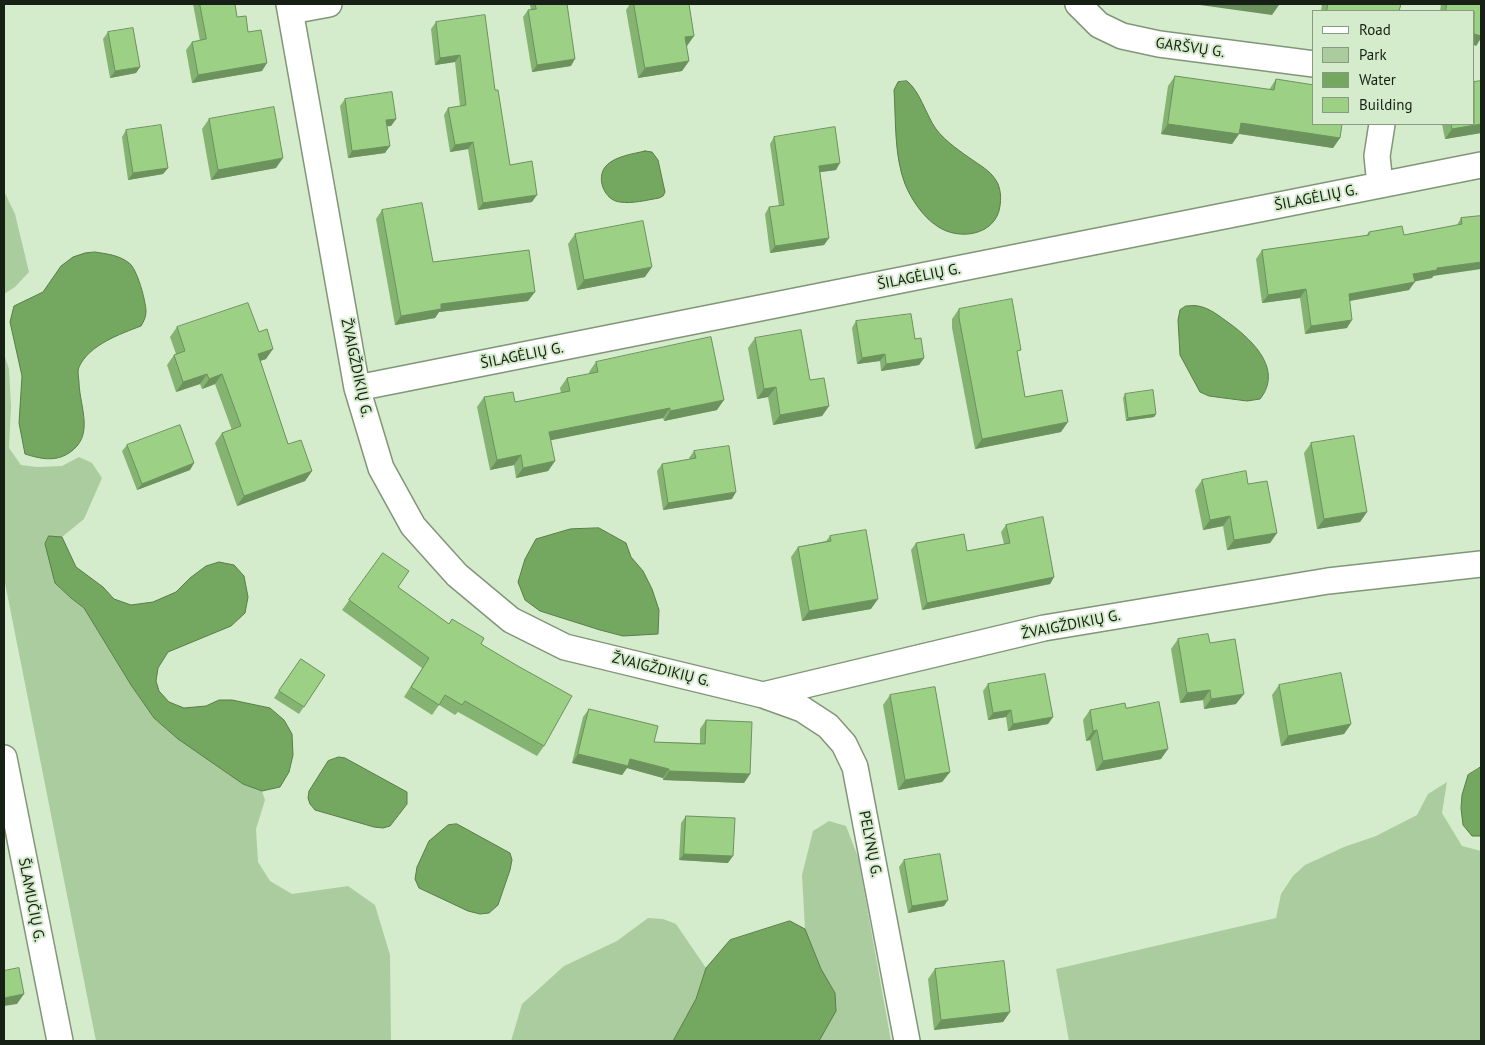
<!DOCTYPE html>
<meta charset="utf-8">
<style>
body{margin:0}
#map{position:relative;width:1485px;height:1045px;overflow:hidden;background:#d5eccc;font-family:"PT Sans",sans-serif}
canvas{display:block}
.frame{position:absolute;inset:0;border:5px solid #172014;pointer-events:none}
.legend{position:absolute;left:1312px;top:10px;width:162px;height:115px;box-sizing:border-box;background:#d5eccc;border:1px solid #899a82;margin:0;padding:6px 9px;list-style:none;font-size:15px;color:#172014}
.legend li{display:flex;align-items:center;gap:10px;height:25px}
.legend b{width:25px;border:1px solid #899a82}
</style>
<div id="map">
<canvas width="1485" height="1045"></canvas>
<div class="frame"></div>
<ul class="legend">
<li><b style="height:6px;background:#fff"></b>Road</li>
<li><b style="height:14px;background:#abcc9e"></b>Park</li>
<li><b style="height:14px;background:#74a75f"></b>Water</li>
<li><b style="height:14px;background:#9bd085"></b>Building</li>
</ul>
</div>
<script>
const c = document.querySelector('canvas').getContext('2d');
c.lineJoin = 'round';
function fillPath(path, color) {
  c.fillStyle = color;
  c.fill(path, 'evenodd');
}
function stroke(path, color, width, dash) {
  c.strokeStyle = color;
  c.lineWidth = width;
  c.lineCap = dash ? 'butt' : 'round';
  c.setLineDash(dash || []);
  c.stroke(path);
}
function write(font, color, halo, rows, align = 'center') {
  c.font = font + ' "PT Sans",sans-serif';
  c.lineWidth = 4;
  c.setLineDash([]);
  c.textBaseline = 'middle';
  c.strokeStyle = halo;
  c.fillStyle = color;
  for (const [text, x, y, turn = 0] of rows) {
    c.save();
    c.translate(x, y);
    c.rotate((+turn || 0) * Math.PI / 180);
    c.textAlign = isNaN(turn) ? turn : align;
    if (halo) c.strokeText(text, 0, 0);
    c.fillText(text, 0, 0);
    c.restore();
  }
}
fillPath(new Path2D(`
 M 4,191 L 15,214 L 29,272 L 15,287 L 4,294 Z
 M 4,354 L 9,369 L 11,406 L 9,448 L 21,465 L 37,467 L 62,466 L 79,457 L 92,463 L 102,478 L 84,519 L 62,537 L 48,537 L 55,583 L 71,598 L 84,608 L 131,685 L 154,718 L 178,739 L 243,784 L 262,791 L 265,800 L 256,829 L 258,862 L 270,881 L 292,894 L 348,886 L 375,905 L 390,955 L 391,1041 L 96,1041 L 4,578 Z
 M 1447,782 L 1442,813 L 1462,846 L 1481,851 L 1481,1041 L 1069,1041 L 1056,969 L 1276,918 L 1281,894 L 1293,876 L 1305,865 L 1344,847 L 1376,836 L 1417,815 L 1428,794 Z
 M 829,821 L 846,826 L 858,857 L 891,1041 L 819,1041 L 835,993 L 821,969 L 805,929 L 802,875 L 813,831 Z
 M 648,918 L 663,919 L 676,924 L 706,968 L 696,999 L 673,1041 L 511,1041 L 522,1004 L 564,966 L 617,941 Z`), '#abcc9e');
const water = new Path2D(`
 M 907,81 C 920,91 926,115 936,129 C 946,142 961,152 974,161 C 984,168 992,172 998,184 C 1001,192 1001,198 1000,206 C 996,236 958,241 937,226 C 923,217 911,199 905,184 C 894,155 896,121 894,90 L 898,82 Z
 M 645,151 L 652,152 L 658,160 L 665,192 L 663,196 L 659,198 C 647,200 632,204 620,202 C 605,201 595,178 606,166 C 615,156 633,154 645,151 Z
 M 95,252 C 107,254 119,255 129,263 C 137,268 146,302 146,311 C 146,317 144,321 141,326 C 120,334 89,345 79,367 C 77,372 79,378 79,383 C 80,408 95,436 69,453 C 55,462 41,459 25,454 L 19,423 L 22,376 L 10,322 L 14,306 L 43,292 L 61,266 L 73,257 L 85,253 Z
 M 1186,306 C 1190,306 1194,305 1198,306 C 1210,308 1219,316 1229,323 C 1251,339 1284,369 1260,399 L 1247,401 L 1209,396 L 1200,392 L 1180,355 L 1178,320 L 1180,310 Z
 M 599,528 L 626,543 L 631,557 L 643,571 L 652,589 L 659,610 L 658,634 L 623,636 L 600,630 L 540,611 L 525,600 L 518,582 L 525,559 L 536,539 L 570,529 Z
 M 49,536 L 62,537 L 76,567 L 103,587 L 114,599 L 131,605 L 153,602 L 176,592 L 190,578 L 206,566 L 219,562 L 234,565 L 244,576 L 248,597 L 245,613 L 231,626 L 168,652 L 158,668 L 156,681 L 159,691 L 169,702 L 184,708 L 206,706 L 219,700 L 232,700 L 270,708 L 284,720 L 292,734 L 293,755 L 289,772 L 280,787 L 262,791 L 243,784 L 178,739 L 154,718 L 131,685 L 84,608 L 71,598 L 55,583 L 45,544 Z
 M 339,757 L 345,758 L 407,792 L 407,804 L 390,826 L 383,828 L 374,827 L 315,810 L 310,804 L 308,798 L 309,791 L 328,761 Z
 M 1481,767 L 1481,836 L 1472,836 L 1463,825 L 1461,808 L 1462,795 L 1468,775 Z
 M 457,824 L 510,853 L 512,860 L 510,870 L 498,905 L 489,913 L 480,914 L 468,911 L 419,888 L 415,879 L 417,867 L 429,841 L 448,825 Z
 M 790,921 L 805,929 L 821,969 L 835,993 L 836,1011 L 819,1041 L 673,1041 L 696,999 L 706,968 L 730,940 Z`);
fillPath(water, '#74a75f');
stroke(water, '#587e48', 1);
const street = new Path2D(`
 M 289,4 L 357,388 L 381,468 L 413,526 L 457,575 L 511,620 L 565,647 L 763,695 L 802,709 L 828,726 L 844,744 L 855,767 L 907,1041
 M 1078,4 L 1099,25 L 1122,36 L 1159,44 L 1314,64
 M 291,11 L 329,4
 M 1380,185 L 1377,156 L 1382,124
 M 357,388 L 1481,165
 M 763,695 L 1044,628 L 1328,581 L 1481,564
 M 4,758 L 60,1041`);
stroke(street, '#819678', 28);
stroke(street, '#fff', 25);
fillPath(new Path2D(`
 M 193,4 L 235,4 L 237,17 L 248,32 L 262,71 L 192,83 L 186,50 L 192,42 L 200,41 Z
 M 531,4 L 567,4 L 571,66 L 532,72 L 523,17 L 528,10 L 531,10 L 530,5 Z
 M 630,4 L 689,4 L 694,36 L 686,46 L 689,61 L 682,71 L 638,78 L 626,10 Z
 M 1322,4 L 1401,4 L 1399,11 L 1321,11 Z
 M 1441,4 L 1481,4 L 1481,38 L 1476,46 L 1474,11 L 1440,11 Z
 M 436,22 L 495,90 L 510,165 L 532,202 L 478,210 L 468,149 L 450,152 L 444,115 L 448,108 L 460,106 L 455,62 L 435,65 L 431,29 Z
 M 108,32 L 140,67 L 136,73 L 110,78 L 103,39 Z
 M 1175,76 L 1269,90 L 1276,79 L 1340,138 L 1333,148 L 1239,134 L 1232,144 L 1161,134 L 1168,86 Z
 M 1481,81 L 1481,133 L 1445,139 L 1442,124 L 1474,124 Z
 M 345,99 L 396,119 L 391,126 L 387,126 L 385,153 L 348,158 L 340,106 Z
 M 209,119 L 276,168 L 211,180 L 202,129 Z
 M 126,130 L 168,168 L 163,174 L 128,180 L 122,137 Z
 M 774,137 L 836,170 L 820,172 L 829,238 L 824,245 L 770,253 L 765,214 L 769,207 L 779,206 L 770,144 Z
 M 382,210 L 433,262 L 528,301 L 439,312 L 435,318 L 395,325 L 376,219 Z
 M 1481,216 L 1432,278 L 1414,281 L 1409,290 L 1350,301 L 1347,328 L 1305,334 L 1300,298 L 1262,303 L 1256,259 L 1262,250 L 1366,236 L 1369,232 L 1404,235 L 1457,225 L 1461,218 Z
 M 575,234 L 645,277 L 577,290 L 568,244 Z
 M 959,309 L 1018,355 L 1025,397 L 1061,432 L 975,449 L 952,328 L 952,319 Z
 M 856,321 L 915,339 L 924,358 L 919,365 L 881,371 L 880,361 L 857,364 L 852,328 Z
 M 177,327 L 266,359 L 260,361 L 288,444 L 312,471 L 305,481 L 237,506 L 215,443 L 222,433 L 232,430 L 215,384 L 202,389 L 200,384 L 176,392 L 167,365 L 174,355 L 176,354 L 170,337 Z
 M 755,338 L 810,380 L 829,406 L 822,416 L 773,425 L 768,397 L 757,399 L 748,348 Z
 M 596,362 L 717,410 L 664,421 L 663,418 L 550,440 L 555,461 L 548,471 L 516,478 L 514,465 L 490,470 L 477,407 L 484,397 L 515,402 L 561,393 L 560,388 L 567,378 L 590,374 L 589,372 Z
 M 1125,394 L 1156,414 L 1154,417 L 1126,421 L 1123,398 Z
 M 1311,443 L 1367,512 L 1360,522 L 1317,529 L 1304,453 Z
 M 127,445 L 194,463 L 190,470 L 137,490 L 122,451 Z
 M 694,451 L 732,499 L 663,510 L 657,471 L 662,464 L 690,459 L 689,458 Z
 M 1202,480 L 1277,533 L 1270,543 L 1227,550 L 1223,526 L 1203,530 L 1195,490 Z
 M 1006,525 L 1054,577 L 1050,584 L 922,610 L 911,550 L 916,543 L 967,551 L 1004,544 L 1001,532 Z
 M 830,536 L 871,609 L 802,621 L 791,557 L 798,547 L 826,541 Z
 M 383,553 L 398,587 L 449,624 L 452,619 L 481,644 L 544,746 L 537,756 L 458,712 L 455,715 L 439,705 L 432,715 L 404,697 L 422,668 L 342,610 Z
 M 1178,639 L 1210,643 L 1236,704 L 1204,709 L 1203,700 L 1180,703 L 1171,649 Z
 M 301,659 L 325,675 L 299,714 L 274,698 Z
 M 988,684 L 1053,717 L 1048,724 L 1008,731 L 1006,717 L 988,720 L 983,691 Z
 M 1279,685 L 1351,724 L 1344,734 L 1281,746 L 1272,695 Z
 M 890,695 L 950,772 L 942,782 L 898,790 L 883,705 Z
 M 1126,708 L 1161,759 L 1096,771 L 1090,740 L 1086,741 L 1083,720 L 1090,710 Z
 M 589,709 L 654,742 L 700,743 L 700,729 L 706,720 L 750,774 L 744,783 L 663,780 L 663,778 L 627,768 L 622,775 L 572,763 L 583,717 Z
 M 686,816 L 728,863 L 679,860 L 681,823 Z
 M 904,860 L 944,906 L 908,913 L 899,867 Z
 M 935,969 L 1010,1012 L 1003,1022 L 934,1030 L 928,979 Z`), '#85b372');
fillPath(new Path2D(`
 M 1201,4 L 1269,4 L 1279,5 L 1272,15 L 1200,5 Z
 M 1481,30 L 1481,38 L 1476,46 L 1474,45 L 1474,34 Z
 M 694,36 L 687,46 L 678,47 L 685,37 Z
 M 460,55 L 455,62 L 435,65 L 440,58 Z
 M 575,59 L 571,66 L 532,72 L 537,65 Z
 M 689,61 L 682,71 L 638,78 L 645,68 Z
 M 267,63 L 262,71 L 192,83 L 198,75 Z
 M 140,67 L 136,73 L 110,78 L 115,71 Z
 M 396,119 L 391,126 L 381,127 L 386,120 Z
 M 1241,123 L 1340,138 L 1333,148 L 1234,133 Z
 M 1168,124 L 1239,134 L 1232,144 L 1161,134 Z
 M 1481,124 L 1481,133 L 1445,139 L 1452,129 Z
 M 473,142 L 468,149 L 450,152 L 455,145 Z
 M 390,146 L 385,153 L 348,158 L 352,151 Z
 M 283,158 L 276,168 L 211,180 L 218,170 Z
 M 840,163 L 836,170 L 814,173 L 819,166 Z
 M 168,168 L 163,174 L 128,180 L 133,173 Z
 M 537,195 L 532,202 L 478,210 L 483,203 Z
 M 829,238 L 824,245 L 770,253 L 775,246 Z
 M 1481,262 L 1481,269 L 1433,276 L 1432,278 L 1407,283 L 1413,274 L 1437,268 Z
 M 652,267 L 645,277 L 577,290 L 584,280 Z
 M 1415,282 L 1409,290 L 1343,302 L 1349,294 Z
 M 1306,289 L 1300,298 L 1262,303 L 1268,295 Z
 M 535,292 L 528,301 L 439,312 L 435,318 L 395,325 L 401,316 L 441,304 Z
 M 1352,320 L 1347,328 L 1305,334 L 1311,326 Z
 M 273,349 L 266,359 L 251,364 L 258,354 Z
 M 885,354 L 880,361 L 857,364 L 862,358 Z
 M 924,358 L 919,365 L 881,371 L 886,364 Z
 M 207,374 L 200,384 L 176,392 L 183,382 Z
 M 222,374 L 215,384 L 202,389 L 209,379 Z
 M 776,387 L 768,397 L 757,399 L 764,389 Z
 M 724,400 L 717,410 L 664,421 L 670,411 Z
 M 829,406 L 822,416 L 773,425 L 780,415 Z
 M 670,408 L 663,418 L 542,442 L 549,432 Z
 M 1156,414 L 1154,417 L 1126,421 L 1128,418 Z
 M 1068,422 L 1061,432 L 975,449 L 982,439 Z
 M 521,455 L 514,465 L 490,470 L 497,460 Z
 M 555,461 L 548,471 L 516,478 L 523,468 Z
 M 194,463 L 190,470 L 137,490 L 142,484 Z
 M 312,471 L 305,481 L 237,506 L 244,496 Z
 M 736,492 L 732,499 L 663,510 L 668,503 Z
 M 1367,512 L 1360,522 L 1317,529 L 1324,519 Z
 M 1230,516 L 1223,526 L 1203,530 L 1210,520 Z
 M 1277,533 L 1270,543 L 1227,550 L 1234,540 Z
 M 1054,577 L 1050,584 L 922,610 L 927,603 Z
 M 878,599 L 871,609 L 802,621 L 809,611 Z
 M 1210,690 L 1203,700 L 1180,703 L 1187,693 Z
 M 1244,694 L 1236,704 L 1204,709 L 1211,699 Z
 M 1011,710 L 1006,717 L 988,720 L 993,713 Z
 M 1053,717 L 1048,724 L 1008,731 L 1013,724 Z
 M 1351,724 L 1344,734 L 1281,746 L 1288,736 Z
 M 1097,730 L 1090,740 L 1086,741 L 1093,731 Z
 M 1168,749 L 1161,759 L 1096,771 L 1103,761 Z
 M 578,754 L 630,759 L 669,769 L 663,778 L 627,768 L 622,775 L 572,763 Z
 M 669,771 L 750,774 L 744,783 L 663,780 Z
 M 950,772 L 942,782 L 898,790 L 905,780 Z
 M 684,854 L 733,856 L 728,863 L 679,860 Z
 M 948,900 L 944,906 L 908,913 L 912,906 Z
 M 24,994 L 17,1004 L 4,1006 L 4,998 Z
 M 1010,1012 L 1003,1022 L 934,1030 L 941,1020 Z`), '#6c925d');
const building = new Path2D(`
 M 200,4 L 235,4 L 237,17 L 246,16 L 248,32 L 261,30 L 267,63 L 198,75 L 192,42 L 206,39 Z
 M 535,4 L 567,4 L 575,59 L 537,65 L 528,10 L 536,9 Z
 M 634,4 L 689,4 L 694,36 L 685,37 L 689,61 L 645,68 Z
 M 1328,4 L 1401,4 L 1399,11 L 1327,11 Z
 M 1447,4 L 1481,4 L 1481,36 L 1474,34 L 1474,11 L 1446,11 Z
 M 485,15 L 495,90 L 498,90 L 510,165 L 532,161 L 537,195 L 483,203 L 473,142 L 455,145 L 448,108 L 466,105 L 460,55 L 440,58 L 436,22 Z
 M 133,28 L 140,67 L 115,71 L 108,32 Z
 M 1175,76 L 1274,90 L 1276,79 L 1314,85 L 1314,124 L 1342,124 L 1340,138 L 1241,123 L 1239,134 L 1168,124 Z
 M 1481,81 L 1481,124 L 1452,129 L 1451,124 L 1474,124 L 1474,82 Z
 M 392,92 L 396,119 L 386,120 L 390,146 L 352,151 L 345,99 Z
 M 274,107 L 283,158 L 218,170 L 209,119 Z
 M 161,125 L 168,168 L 133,173 L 126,130 Z
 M 835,127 L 840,163 L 819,166 L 829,238 L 775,246 L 769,207 L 784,205 L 774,137 Z
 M 422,203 L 433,262 L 529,250 L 535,292 L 441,304 L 441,309 L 401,316 L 382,210 Z
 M 1481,216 L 1481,262 L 1437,268 L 1437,270 L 1413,274 L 1415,282 L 1349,294 L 1352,320 L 1311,326 L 1306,289 L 1268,295 L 1262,250 L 1369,235 L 1369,232 L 1402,226 L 1404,235 L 1462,224 L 1461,218 Z
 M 643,221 L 652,267 L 584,280 L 575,234 Z
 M 1012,299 L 1021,350 L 1017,351 L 1025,397 L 1062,390 L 1068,422 L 982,439 L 959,318 L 959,309 Z
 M 248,303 L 259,332 L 267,329 L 273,349 L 258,354 L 288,444 L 301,440 L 312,471 L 244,496 L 222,433 L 241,426 L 222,374 L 209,379 L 207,374 L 183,382 L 174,355 L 185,351 L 177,327 Z
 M 911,314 L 915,339 L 921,338 L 924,358 L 886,364 L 885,354 L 862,358 L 856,321 Z
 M 801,330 L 810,380 L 824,378 L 829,406 L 780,415 L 776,387 L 764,389 L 755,338 Z
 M 711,337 L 724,400 L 670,411 L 670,408 L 549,432 L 555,461 L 523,468 L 521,455 L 497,460 L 484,397 L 513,392 L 515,402 L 570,391 L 567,378 L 598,372 L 596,362 Z
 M 1153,390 L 1156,414 L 1128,418 L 1125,394 Z
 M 180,425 L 194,463 L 142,484 L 127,445 Z
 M 1354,436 L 1367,512 L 1324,519 L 1311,443 Z
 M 729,446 L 736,492 L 668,503 L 662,464 L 696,458 L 694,451 Z
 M 1246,471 L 1248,484 L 1267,481 L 1277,533 L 1234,540 L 1230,516 L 1210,520 L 1202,480 Z
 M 1043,517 L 1054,577 L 927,603 L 916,543 L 964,534 L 967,551 L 1010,543 L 1006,525 Z
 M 866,530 L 878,599 L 809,611 L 798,547 L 831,541 L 830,536 Z
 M 383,553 L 409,571 L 398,587 L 449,624 L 452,619 L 484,638 L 481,644 L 516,665 L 572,696 L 544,746 L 465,701 L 462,705 L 445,695 L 439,705 L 411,687 L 429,658 L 349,600 Z
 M 1208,634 L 1210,643 L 1235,639 L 1244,694 L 1211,699 L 1210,690 L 1187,693 L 1178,639 Z
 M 301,659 L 325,675 L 304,707 L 279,691 Z
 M 1341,673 L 1351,724 L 1288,736 L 1279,685 Z
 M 1045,674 L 1053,717 L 1013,724 L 1011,710 L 993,713 L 988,684 Z
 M 935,687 L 950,772 L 905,780 L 890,695 Z
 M 1159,702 L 1168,749 L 1103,761 L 1097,730 L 1093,731 L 1090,710 L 1125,703 L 1126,708 Z
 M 589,709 L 658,726 L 654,742 L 705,744 L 706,720 L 752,722 L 750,774 L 669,771 L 669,769 L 630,759 L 628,766 L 578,754 Z
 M 686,816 L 735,818 L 733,856 L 684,854 Z
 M 940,854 L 948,900 L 912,906 L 904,860 Z
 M 1004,961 L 1010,1012 L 941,1020 L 935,969 Z
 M 19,968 L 24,994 L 4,998 L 4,971 Z`);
fillPath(building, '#9bd085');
stroke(building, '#6c925d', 1);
write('15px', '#172014', '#d5eccc', [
 ["GARŠVŲ G.",1190,48,8],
 ["ŠILAGĖLIŲ G.",1316,198,-11],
 ["ŠILAGĖLIŲ G.",919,277,-11],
 ["ŠILAGĖLIŲ G.",522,356,-11],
 ["ŽVAIGŽDIKIŲ G.",356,368,78],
 ["ŽVAIGŽDIKIŲ G.",1071,625,-11],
 ["ŽVAIGŽDIKIŲ G.",661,670,14],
 ["PELYNŲ G.",870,844,79],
 ["ŠLAMUČIŲ G.",31,900,79]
]);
</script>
